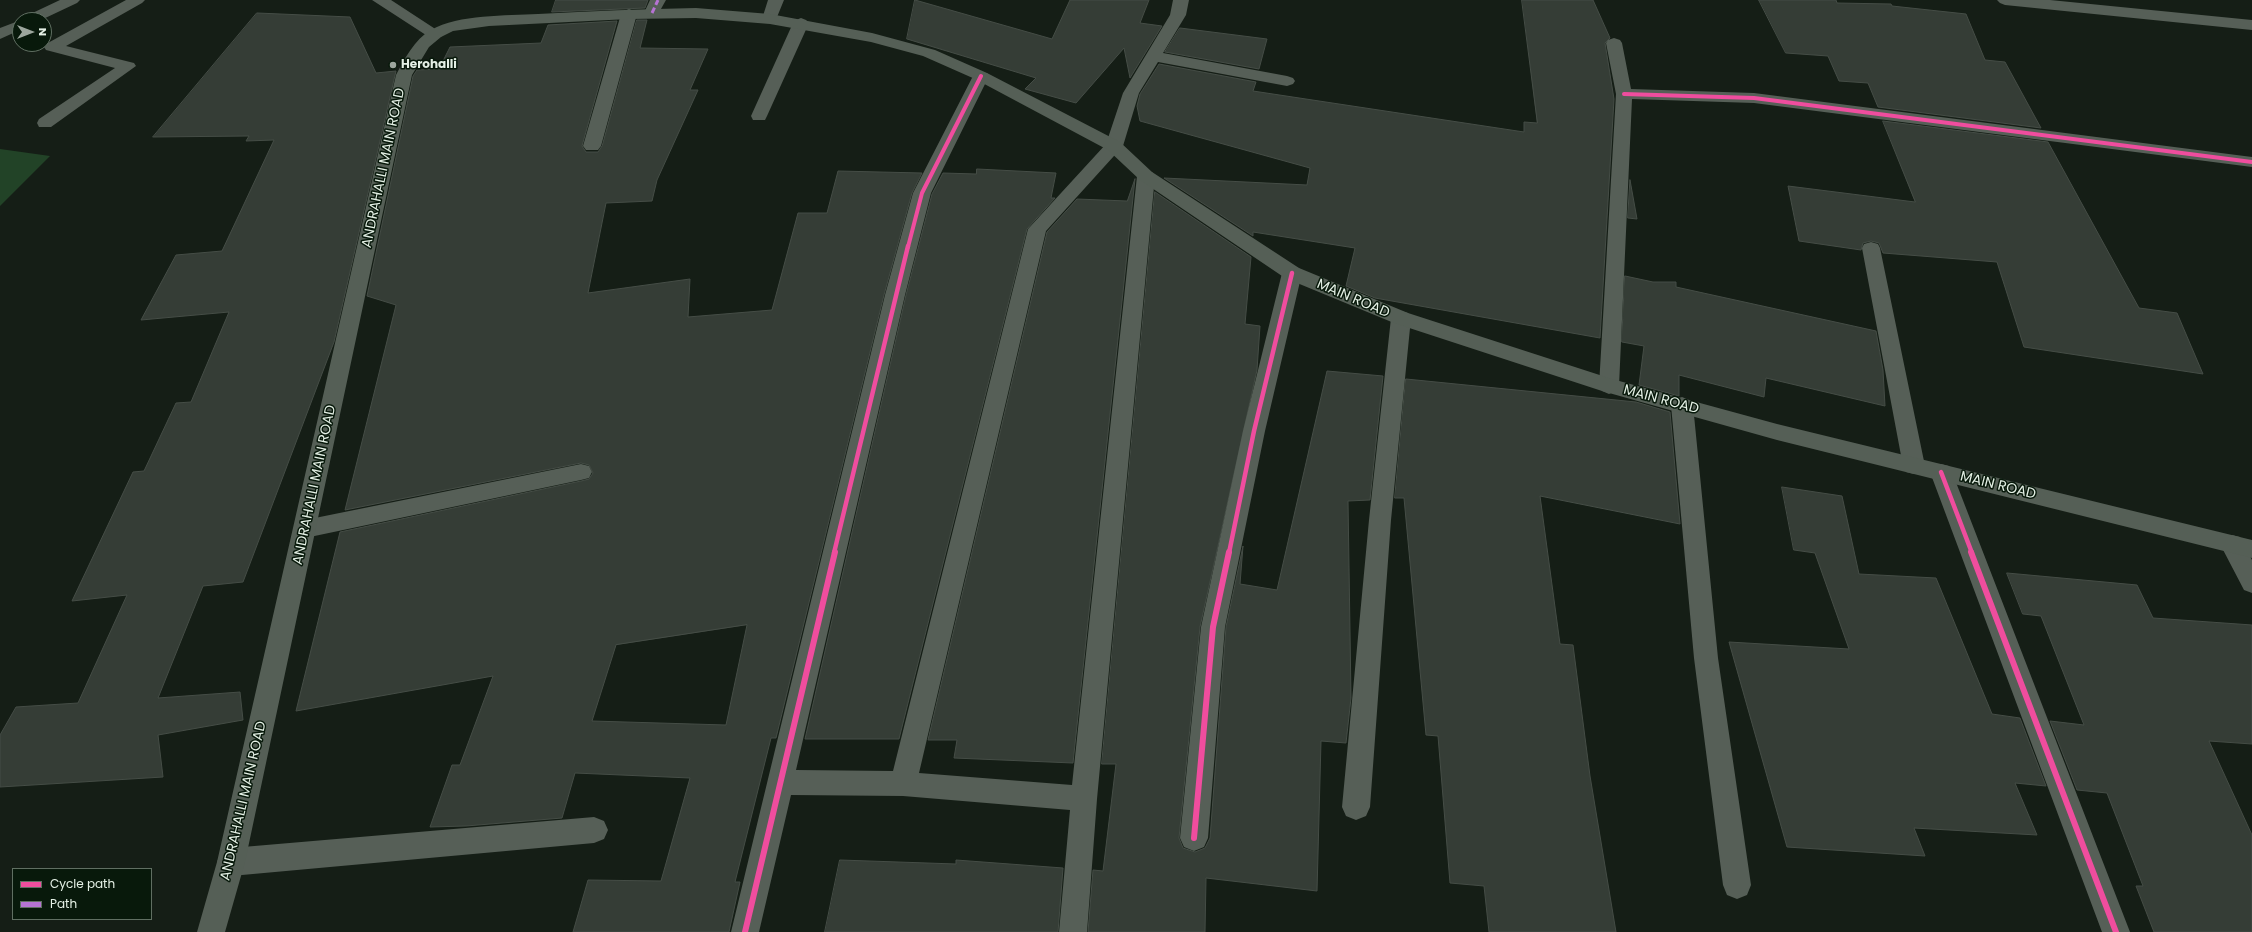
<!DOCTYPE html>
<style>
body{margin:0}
#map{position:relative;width:2252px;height:932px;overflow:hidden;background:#151e16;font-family:Poppins,sans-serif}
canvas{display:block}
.legend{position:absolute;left:12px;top:868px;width:140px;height:52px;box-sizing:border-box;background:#08190b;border:1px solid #606f62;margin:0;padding:5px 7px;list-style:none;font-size:12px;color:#e4f0e5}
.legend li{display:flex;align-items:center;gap:8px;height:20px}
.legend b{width:20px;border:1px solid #606f62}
.north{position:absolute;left:12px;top:12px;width:40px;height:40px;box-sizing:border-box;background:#08190b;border:1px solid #606f62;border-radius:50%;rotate:90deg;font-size:11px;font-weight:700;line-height:16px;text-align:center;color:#e4f0e5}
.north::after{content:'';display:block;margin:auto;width:14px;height:18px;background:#9ca69d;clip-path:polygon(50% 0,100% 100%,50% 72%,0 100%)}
</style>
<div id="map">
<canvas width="2252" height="932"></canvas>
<ul class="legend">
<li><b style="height:5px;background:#ef4d9e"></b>Cycle path</li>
<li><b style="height:5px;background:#b673d3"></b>Path</li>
</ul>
<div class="north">N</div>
</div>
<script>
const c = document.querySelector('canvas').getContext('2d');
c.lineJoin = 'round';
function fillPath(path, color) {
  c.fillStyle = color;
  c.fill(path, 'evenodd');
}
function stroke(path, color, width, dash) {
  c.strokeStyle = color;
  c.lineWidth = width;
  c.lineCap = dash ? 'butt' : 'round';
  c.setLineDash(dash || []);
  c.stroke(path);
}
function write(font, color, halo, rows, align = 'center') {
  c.font = font + ' Poppins,sans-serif';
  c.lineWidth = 3;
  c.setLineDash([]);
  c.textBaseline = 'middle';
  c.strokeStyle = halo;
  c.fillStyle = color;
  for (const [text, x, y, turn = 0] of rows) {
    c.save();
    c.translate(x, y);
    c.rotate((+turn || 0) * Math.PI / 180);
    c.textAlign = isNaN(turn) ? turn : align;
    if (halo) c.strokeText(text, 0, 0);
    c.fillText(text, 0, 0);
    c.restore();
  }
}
fillPath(new Path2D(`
 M 0,149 L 50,156 L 0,206 Z`), '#224327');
const building = new Path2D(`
 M 556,0 L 648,0 L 645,8 L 552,12 Z
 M 915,0 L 1052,39 L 1070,0 L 1149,0 L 1140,23 L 1162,26 L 1130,78 L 1124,48 L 1076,103 L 1025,89 L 1036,78 L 907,39 Z
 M 1522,0 L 1593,0 L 1610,38 L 1605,43 L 1614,99 L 1600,338 L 1375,298 L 1346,286 L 1355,248 L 1253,232 L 1253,236 L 1164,178 L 1307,185 L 1310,168 L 1140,121 L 1137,106 L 1140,94 L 1159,64 L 1256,82 L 1253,91 L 1524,132 L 1524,122 L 1537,123 Z
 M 1759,0 L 1836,0 L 1837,3 L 1891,4 L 1892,6 L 1966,14 L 1985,60 L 2005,62 L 2041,128 L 1878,107 L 1868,83 L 1839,81 L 1828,56 L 1786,53 Z
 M 257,13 L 350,17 L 376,73 L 396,71 L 334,342 L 243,582 L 203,586 L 158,698 L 240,692 L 243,720 L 158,735 L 163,777 L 0,787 L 0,735 L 16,707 L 78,703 L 127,595 L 72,601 L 133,472 L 144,471 L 176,403 L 191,402 L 229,312 L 141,320 L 176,255 L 222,251 L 274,140 L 246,141 L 249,136 L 153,137 Z
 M 637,20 L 647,20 L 640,48 L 708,49 L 690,90 L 698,90 L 657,180 L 652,201 L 606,203 L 588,293 L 690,279 L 688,317 L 772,310 L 798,213 L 827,213 L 838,171 L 922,173 L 912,193 L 884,295 L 776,738 L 771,738 L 735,882 L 740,882 L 729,932 L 573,932 L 588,880 L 661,881 L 690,778 L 575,773 L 562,818 L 466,826 L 430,827 L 452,765 L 460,765 L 493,676 L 296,711 L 340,532 L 581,481 L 589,479 L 593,473 L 589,465 L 581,463 L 345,510 L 396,305 L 367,296 L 413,76 L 417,70 L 439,69 L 450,47 L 541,43 L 548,25 L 617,21 L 582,146 L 586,152 L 598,152 L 602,146 ZM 747,625 L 726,725 L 592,721 L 616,645 Z
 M 1180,28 L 1267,39 L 1259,69 L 1165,52 Z
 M 1883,121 L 2048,142 L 2139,308 L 2177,313 L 2203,374 L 2024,347 L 1997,262 L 1883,253 L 1879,243 L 1871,241 L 1863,243 L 1861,250 L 1799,241 L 1788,186 L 1915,202 Z
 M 977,169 L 1056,173 L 1051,198 L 1055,198 L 1027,229 L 899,739 L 805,739 L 906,295 L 932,194 L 943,173 L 976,174 Z
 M 1135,179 L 1073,763 L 954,758 L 957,740 L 928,740 L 1047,232 L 1077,199 L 1127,201 Z
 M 1630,180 L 1637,219 L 1628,218 Z
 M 1155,192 L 1251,257 L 1245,324 L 1260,326 L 1257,370 L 1200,627 L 1179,838 L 1183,848 L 1195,852 L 1205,848 L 1210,838 L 1226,627 L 1243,546 L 1240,584 L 1277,590 L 1327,371 L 1383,376 L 1370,500 L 1348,501 L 1351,698 L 1346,743 L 1321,741 L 1317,891 L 1206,878 L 1205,932 L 1088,932 L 1093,870 L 1103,871 L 1116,764 L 1102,764 Z
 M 1625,276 L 1653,282 L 1676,282 L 1676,287 L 1876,331 L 1883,370 L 1885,406 L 1766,378 L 1764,397 L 1679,375 L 1679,396 L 1639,385 L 1644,346 L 1622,342 Z
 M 1406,379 L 1636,402 L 1670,412 L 1680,524 L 1540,496 L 1560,644 L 1573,645 L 1590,776 L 1616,932 L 1489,932 L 1484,886 L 1450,883 L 1438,736 L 1426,735 L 1404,498 L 1395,498 Z
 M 1782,487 L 1842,496 L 1859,574 L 1936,578 L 1992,714 L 2020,718 L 2046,786 L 2015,783 L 2037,835 L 1914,828 L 1925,856 L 1787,847 L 1729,642 L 1849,649 L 1815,553 L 1794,550 Z
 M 2007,573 L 2137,585 L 2153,618 L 2252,625 L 2252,744 L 2209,741 L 2252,835 L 2252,932 L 2154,932 L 2136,886 L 2143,886 L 2107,793 L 2077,790 L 2050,721 L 2084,725 L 2041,616 L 2023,614 Z
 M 840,860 L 956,864 L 956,860 L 1063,868 L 1058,932 L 825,932 Z`);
fillPath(building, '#353d36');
stroke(building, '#454d46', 1);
fillPath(new Path2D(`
 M 60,0 L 80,0 L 77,3 L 41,20 L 20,20 L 20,30 L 0,39 L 0,28 L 21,20 L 24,17 Z
 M 126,0 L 145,0 L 142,3 L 66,46 L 134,63 L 136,66 L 51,127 L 39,127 L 37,123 L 39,119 L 115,68 L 46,50 L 44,47 L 46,44 Z
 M 372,0 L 391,0 L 443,34 L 441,37 L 429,37 Z
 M 650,0 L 666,0 L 657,16 L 647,16 L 644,13 Z
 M 768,0 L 784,0 L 775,22 L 765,22 L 762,19 Z
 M 1173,0 L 1189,0 L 1186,15 L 1163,53 L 1287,76 L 1293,78 L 1295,81 L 1293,84 L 1287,86 L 1158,62 L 1139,93 L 1123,146 L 1046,231 L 919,773 L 1072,785 L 1137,176 L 1140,172 L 1146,171 L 1152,172 L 1155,176 L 1097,799 L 1087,932 L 1059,932 L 1070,810 L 903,796 L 791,795 L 759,932 L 731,932 L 885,295 L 913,193 L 973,76 L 975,73 L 987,73 L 989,76 L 931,193 L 905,295 L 796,770 L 893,771 L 1028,229 L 1106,144 L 1123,93 L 1170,15 Z
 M 1997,0 L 2050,0 L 2252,20 L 2252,30 L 2005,5 L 2000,3 Z
 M 629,9 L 634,11 L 637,14 L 601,146 L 598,150 L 586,150 L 583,146 L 621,14 L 624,11 Z
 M 801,18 L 806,20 L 809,23 L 767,116 L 765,120 L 753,120 L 751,116 L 793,23 L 796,20 Z
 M 1614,38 L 1620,40 L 1622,43 L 1631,89 L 1754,93 L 2252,157 L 2252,167 L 1754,103 L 1632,99 L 1619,386 L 1616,391 L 1609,394 L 1602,391 L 1599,386 L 1616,94 L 1606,43 L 1608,40 Z
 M 1871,242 L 1878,244 L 1880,248 L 1925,466 L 1922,472 L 1914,474 L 1906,472 L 1903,466 L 1862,248 L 1864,244 Z
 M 1292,267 L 1299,268 L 1302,273 L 1265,431 L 1225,627 L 1208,838 L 1204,847 L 1194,851 L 1184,847 L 1180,838 L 1201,627 L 1243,431 L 1282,273 L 1285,268 Z
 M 1401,311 L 1408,313 L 1411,318 L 1391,520 L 1370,807 L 1366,816 L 1356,820 L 1346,816 L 1342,807 L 1369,520 L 1391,318 L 1394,313 Z
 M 1682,397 L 1689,400 L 1693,405 L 1718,658 L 1751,885 L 1747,895 L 1737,899 L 1727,895 L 1723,885 L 1694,658 L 1671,405 L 1675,400 Z
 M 581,464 L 589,466 L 592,472 L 589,478 L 581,480 L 305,538 L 297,535 L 294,529 L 297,523 L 305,520 Z
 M 1941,464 L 1949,466 L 1952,472 L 2130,932 L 2102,932 L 1930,472 L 1933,466 Z
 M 2232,535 L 2240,537 L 2252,560 L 2252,593 L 2244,590 L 2220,544 L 2224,537 Z
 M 594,817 L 604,821 L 608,830 L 604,839 L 594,843 L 231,876 L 221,872 L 217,862 L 221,852 L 231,848 Z`), '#565f57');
fillPath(new Path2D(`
 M 696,8 L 770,14 L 872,33 L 935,50 L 987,73 L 1120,142 L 1152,172 L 1299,268 L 1408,313 L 1612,379 L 1777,424 L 2252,540 L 2252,558 L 1777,440 L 1602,391 L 1394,323 L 1285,278 L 1140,180 L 1108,150 L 975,79 L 923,56 L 871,42 L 770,24 L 696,18 L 629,19 L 489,26 L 453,31 L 441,37 L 429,47 L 412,75 L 245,862 L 225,932 L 197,932 L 217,862 L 396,75 C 405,58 414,40 431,30 C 459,14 506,16 538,14 C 591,11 643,9 696,8 Z`), '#555f56');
stroke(new Path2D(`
 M 652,13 L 658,0`), '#b673d3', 3, [6, 3]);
stroke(new Path2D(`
 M 1624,94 L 1754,98 L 2252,162
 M 908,247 L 922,193 L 981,76`), '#ef4d9e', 4);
stroke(new Path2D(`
 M 1941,472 L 1972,553
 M 834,553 L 908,246
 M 1229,553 L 1254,431 L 1292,273`), '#ef4d9e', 4.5);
stroke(new Path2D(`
 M 1971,552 L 2116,932
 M 1194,838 L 1213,627 L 1229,552
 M 745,932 L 835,552`), '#ef4d9e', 6);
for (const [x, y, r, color] of [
 [393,65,4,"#9ca69d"]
]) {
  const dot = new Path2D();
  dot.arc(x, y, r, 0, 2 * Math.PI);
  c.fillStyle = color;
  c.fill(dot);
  stroke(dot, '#08190b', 1.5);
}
write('bold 12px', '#e4f0e5', '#08190b', [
 ["Herohalli",401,65]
], 'left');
write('14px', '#e4f0e5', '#08190b', [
 ["ANDRAHALLI MAIN ROAD",384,168,-78],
 ["MAIN ROAD",1353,299,23],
 ["MAIN ROAD",1661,400,15],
 ["ANDRAHALLI MAIN ROAD",315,485,-78],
 ["MAIN ROAD",1998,486,14],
 ["ANDRAHALLI MAIN ROAD",244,801,-77]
]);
</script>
